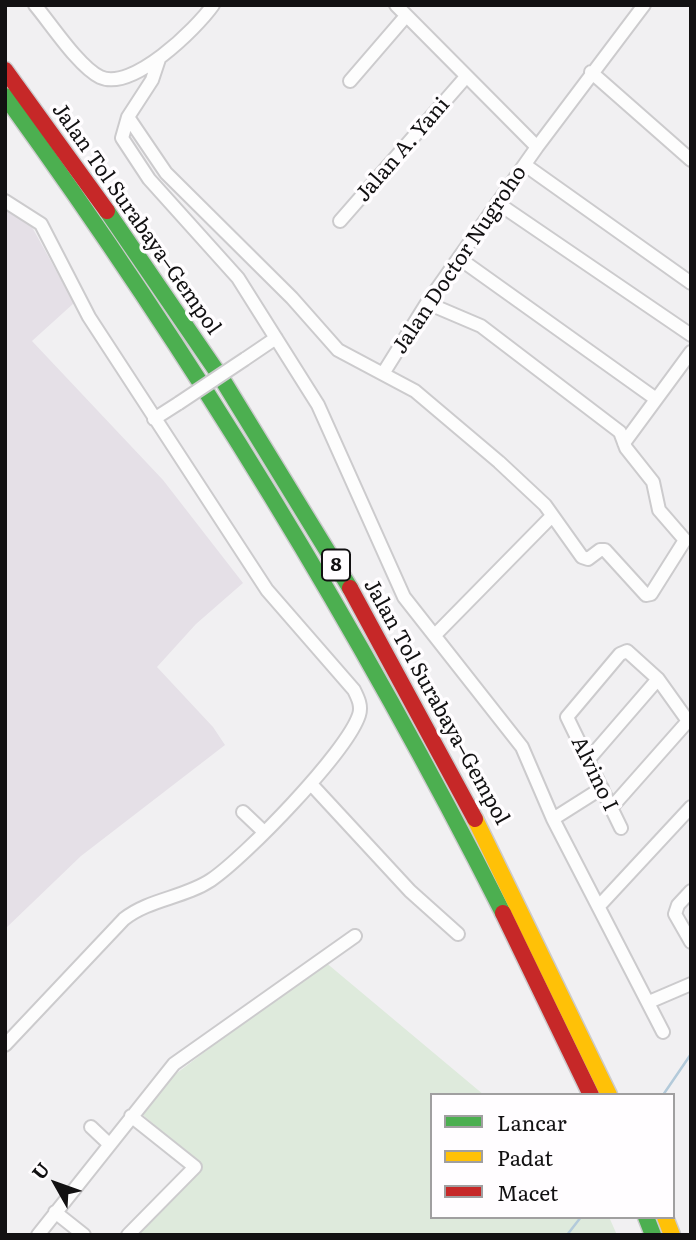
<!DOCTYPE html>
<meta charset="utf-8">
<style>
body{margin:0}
#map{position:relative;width:696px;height:1240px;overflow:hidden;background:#f1f0f2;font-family:Literata,serif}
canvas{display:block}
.frame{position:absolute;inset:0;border:7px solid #121112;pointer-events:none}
.legend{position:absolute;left:430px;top:1093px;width:245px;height:126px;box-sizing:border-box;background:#fffdff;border:2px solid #a09fa0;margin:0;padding:9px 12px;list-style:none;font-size:21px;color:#121112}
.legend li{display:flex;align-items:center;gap:14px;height:35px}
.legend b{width:35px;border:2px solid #a09fa0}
.north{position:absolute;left:21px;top:1149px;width:70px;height:70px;-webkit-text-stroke:5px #fffdff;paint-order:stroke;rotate:310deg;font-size:19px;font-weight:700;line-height:28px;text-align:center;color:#121112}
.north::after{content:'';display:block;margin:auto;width:24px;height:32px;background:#121112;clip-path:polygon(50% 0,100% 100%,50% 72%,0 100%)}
</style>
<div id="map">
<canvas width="696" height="1240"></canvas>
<div class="frame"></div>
<ul class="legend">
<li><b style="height:9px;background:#4caf50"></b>Lancar</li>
<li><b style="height:9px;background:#ffc107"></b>Padat</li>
<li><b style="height:9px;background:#c62828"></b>Macet</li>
</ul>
<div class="north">U</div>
</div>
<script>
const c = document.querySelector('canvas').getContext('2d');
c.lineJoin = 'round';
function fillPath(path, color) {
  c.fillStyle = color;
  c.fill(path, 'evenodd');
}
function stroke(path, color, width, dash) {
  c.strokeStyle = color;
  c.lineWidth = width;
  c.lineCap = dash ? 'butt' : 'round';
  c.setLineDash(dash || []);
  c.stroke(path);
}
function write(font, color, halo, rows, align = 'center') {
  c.font = font + ' Literata,serif';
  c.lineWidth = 7;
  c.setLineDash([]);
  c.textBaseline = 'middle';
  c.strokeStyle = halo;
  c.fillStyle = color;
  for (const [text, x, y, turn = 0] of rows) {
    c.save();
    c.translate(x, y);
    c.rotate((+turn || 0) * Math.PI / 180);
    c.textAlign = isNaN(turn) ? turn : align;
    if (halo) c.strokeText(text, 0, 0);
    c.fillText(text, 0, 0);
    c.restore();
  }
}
fillPath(new Path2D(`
 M 5,208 L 27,218 L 74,303 L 32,341 L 163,480 L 243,583 L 196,624 L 157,667 L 213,727 L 225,745 L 81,856 L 5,929 Z`), '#e5e0e7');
fillPath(new Path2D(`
 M 324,961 L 484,1095 L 432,1095 L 432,1217 L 609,1217 L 617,1235 L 131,1235 L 201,1165 L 143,1115 L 173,1076 Z`), '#deeadc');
stroke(new Path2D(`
 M 663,1095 L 691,1054
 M 567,1235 L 581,1217`), '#b3cada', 2.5);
const street = new Path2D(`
 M 35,5 C 51,24 79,67 100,77 C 132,92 196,29 213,5
 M 396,5 L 537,147
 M 159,59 L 152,80 L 128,117 L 122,138 L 149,179 L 238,278 L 318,405 L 404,597 L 522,747 L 553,819 L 663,1032
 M 591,72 L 691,160
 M 350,81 L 406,16
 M 128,117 L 166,173 L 292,298 L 338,350 L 415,391 L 499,462 L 545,505 L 582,557 L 588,559 L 600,550 L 605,550 L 646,595 L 651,594 L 685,540 L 659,510 L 653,482 L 626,448 L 620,432 L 481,326 L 427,303
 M 525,165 L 691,283
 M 5,201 L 41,224 L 89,317 L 267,590 L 354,690 C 358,698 362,706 359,715 C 347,752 245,857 211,880 C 184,898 149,899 124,919 L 5,1045
 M 499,204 L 691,335
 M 340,221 L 465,78
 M 460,259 L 656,399
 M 245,359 L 276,338
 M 384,372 L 427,303 L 537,147 L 644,5
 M 154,419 L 179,403
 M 624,443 L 691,352
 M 435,635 L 552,516
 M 588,760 L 658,679
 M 311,784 L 410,891 L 458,934
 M 611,808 L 688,721 L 658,679 L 627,651 L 620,654 L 567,717 L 621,828
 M 243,812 L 263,831
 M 553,819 L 602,788
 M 691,891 L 678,905 L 675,914 L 691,942
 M 599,906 L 691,807
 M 649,1002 L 691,984
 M 91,1127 L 109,1144
 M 55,1212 L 84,1235
 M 38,1235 L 174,1064 L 355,936
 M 128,1235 L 195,1167 L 131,1116`);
const fast = new Path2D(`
 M 5,96 C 194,357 358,626 503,913
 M 107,211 L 222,379 L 350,588
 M 646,1217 L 653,1235`);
const slow = new Path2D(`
 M 475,819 L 609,1095
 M 665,1217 L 672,1235`);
const jam = new Path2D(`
 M 5,70 L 107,211
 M 350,588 L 475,819
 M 503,913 L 591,1095`);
stroke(street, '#cccbcd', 16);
stroke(fast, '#cccbcd', 19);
stroke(slow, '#cccbcd', 19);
stroke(jam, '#cccbcd', 19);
stroke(street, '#fdfdfd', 12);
stroke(fast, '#4caf50', 16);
stroke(slow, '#ffc107', 16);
stroke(jam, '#c62828', 16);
const streetBridge = new Path2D(`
 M 179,403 L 245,359`);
stroke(streetBridge, '#cccbcd', 16, []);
stroke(streetBridge, '#fdfdfd', 12);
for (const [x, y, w] of [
 [336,565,28]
]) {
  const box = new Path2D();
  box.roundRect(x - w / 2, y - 15.5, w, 31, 5);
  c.fillStyle = '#fffdff';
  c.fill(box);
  stroke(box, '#121112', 2);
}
write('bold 19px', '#121112', null, [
 ["8",336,565]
]);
write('21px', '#121112', '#fffdff', [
 ["Jalan A. Yani",403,150,-49],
 ["Jalan Tol Surabaya–Gempol",136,219,55],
 ["Jalan Doctor Nugroho",460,260,-56],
 ["Jalan Tol Surabaya–Gempol",436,702,61],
 ["Alvino I",594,774,64]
]);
</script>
